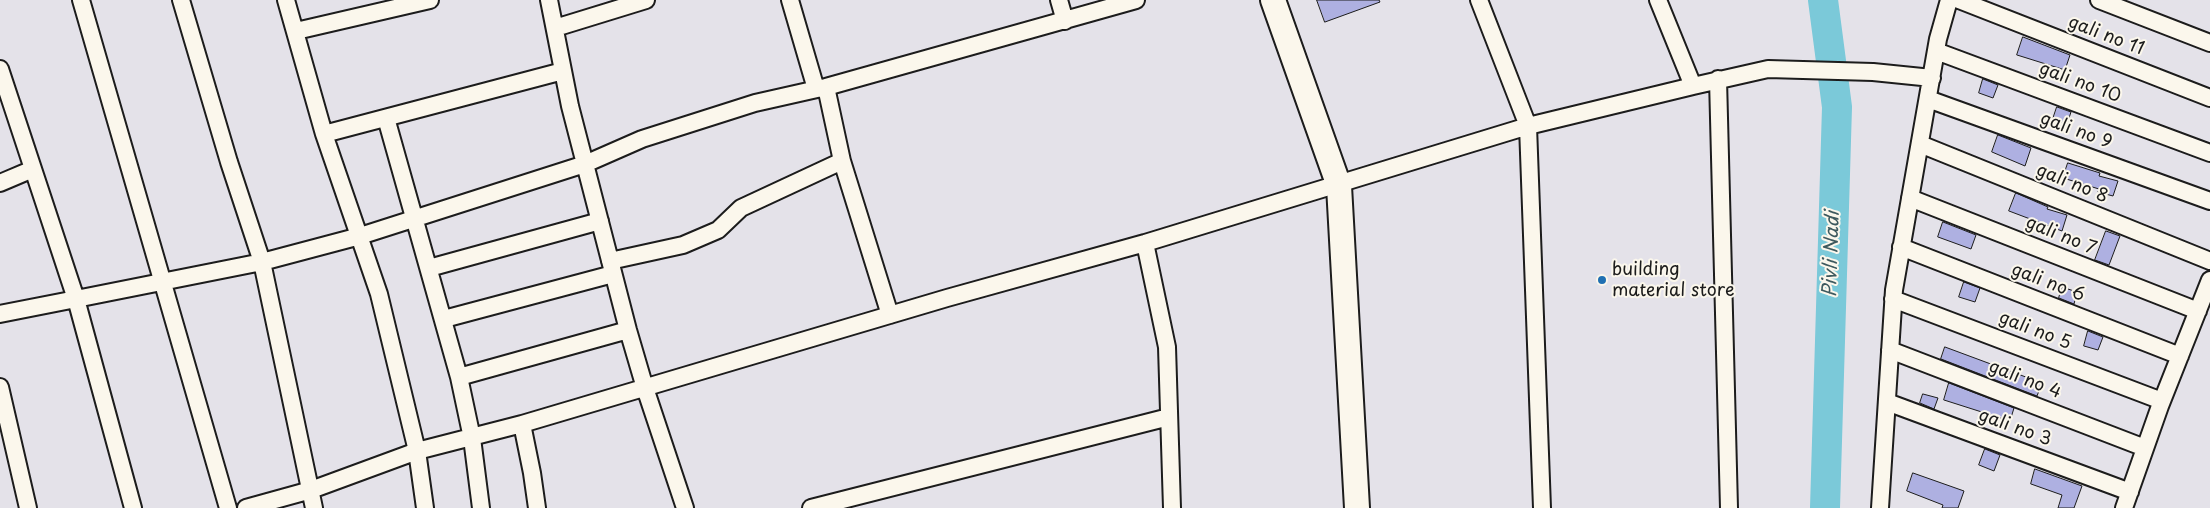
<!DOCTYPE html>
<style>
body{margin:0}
canvas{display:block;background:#e4e2e9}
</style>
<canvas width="2210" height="508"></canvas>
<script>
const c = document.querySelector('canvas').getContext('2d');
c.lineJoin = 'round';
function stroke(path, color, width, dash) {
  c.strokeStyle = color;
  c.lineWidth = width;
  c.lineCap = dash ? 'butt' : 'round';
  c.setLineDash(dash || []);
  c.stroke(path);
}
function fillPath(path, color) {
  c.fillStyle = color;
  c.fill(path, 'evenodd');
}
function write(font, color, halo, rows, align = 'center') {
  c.font = font + ' "Playpen Sans",sans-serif';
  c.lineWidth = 4;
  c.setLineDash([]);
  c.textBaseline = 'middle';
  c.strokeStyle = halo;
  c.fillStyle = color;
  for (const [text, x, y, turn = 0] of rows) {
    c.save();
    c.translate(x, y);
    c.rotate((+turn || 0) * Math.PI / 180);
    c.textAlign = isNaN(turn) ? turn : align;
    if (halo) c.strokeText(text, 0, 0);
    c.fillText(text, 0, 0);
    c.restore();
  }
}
stroke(new Path2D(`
 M 1823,0 L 1837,107 L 1825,508`), '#7bc9d9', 30);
const building = new Path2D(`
 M 1317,0 L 1379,0 L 1380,2 L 1325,22 Z
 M 2023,37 L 2070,55 L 2065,70 L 2017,55 Z
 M 1983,79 L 1998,85 L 1993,98 L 1979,93 Z
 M 2057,107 L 2071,112 L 2067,124 L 2053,119 Z
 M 1998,135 L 2031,148 L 2025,166 L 1992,152 Z
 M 2068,163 L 2100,173 L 2099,176 L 2118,181 L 2113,196 L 2098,192 L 2099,189 L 2063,178 Z
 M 2016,193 L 2048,207 L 2047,209 L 2067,215 L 2062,231 L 2009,211 Z
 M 1943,222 L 1976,235 L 1971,249 L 1938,237 Z
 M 2106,231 L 2120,236 L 2109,265 L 2095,260 Z
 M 1964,282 L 1980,288 L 1975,302 L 1959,297 Z
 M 2062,287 L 2077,292 L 2074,304 L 2059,298 Z
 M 2088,331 L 2103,337 L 2098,350 L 2084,346 Z
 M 1945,347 L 2042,383 L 2037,396 L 1941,359 Z
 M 1949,383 L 2014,408 L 2010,421 L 1944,400 Z
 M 1923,394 L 1938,398 L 1934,409 L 1920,403 Z
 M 1985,449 L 2000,455 L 1994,471 L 1979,465 Z
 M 2035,469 L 2082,486 L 2074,508 L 2058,508 L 2062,495 L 2031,484 Z
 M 1913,473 L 1964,491 L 1958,508 L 1942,508 L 1943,505 L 1907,491 Z`);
fillPath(building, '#aeb0e1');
stroke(building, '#1c1c1c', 1);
const street = new Path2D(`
 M 81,0 L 228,508
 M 181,0 L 229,162 L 262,262 L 314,508
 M 286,0 L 324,134 L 379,294 L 417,451 L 425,508
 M 549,0 L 570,106 L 628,330 L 645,388 L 685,508
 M 790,0 L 816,89
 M 1059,0 L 1065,21
 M 1479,0 L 1528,126 L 1542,508
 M 1959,0 L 2210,98
 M 2099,0 L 2210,43
 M 555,28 L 646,0
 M 296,31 L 430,0
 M 1936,51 L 2210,153
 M 0,69 L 76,299 L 262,262 L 360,236 L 585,164 L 642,139 L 755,103 L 826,87 L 842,161
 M 1718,79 L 1729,508
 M 1693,86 L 1768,69 L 1873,72 L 1932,78
 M 826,87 L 1136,0
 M 1928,99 L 2210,201
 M 386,118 L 459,377 L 472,438 L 481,508
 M 324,134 L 563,71
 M 1920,144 L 2210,261
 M 0,183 L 33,169
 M 1910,198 L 2198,311
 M 1145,243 L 1167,347 L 1172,508
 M 1901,247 L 2180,356
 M 610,261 L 683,245 L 718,230 L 741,208 L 842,161 L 890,315
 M 429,268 L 600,221
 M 1893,299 L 2162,401
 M 0,314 L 76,299 L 133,508
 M 444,319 L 613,274
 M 1890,350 L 2145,448
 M 459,377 L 628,330
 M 0,387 L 28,508
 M 1887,402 L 2130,492
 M 246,508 L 311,490 L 417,451 L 522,424
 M 537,508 L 532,473 L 522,424 L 947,298 L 1145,243 L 1528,126 L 1693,86 L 1658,0
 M 811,508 L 1169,417
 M 1880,508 L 1894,290 L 1938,39 L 1949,0
 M 2124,508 L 2160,406 L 2210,280`);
const secondary = new Path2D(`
 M 1273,0 L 1339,186 L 1357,508`);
stroke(street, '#1c1c1c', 20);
stroke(secondary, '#1c1c1c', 28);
stroke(street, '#fbf7ec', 16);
stroke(secondary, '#fbf7ec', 24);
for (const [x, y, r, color] of [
 [1602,280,5,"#1f6fb2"]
]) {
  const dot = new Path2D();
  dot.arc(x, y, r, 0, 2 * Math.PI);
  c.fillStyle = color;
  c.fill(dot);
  stroke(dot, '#fbf7ec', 2);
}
write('18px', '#1c1c1c', '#fbf7ec', [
 ["gali no 11",2106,36,21],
 ["gali no 10",2080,83,20],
 ["gali no 9",2076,131,20],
 ["gali no 8",2072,184,22],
 ["gali no 7",2061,236,22],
 ["gali no 6",2048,283,21],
 ["gali no 5",2035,331,21],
 ["gali no 4",2025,380,21],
 ["gali no 3",2015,428,20]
]);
write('18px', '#1c1c1c', '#fbf7ec', [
 ["building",1612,270],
 ["material store",1612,291]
], 'left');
write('italic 19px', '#3d595e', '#fbf7ec', [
 ["Pivli Nadi",1832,254,-88]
]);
</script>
